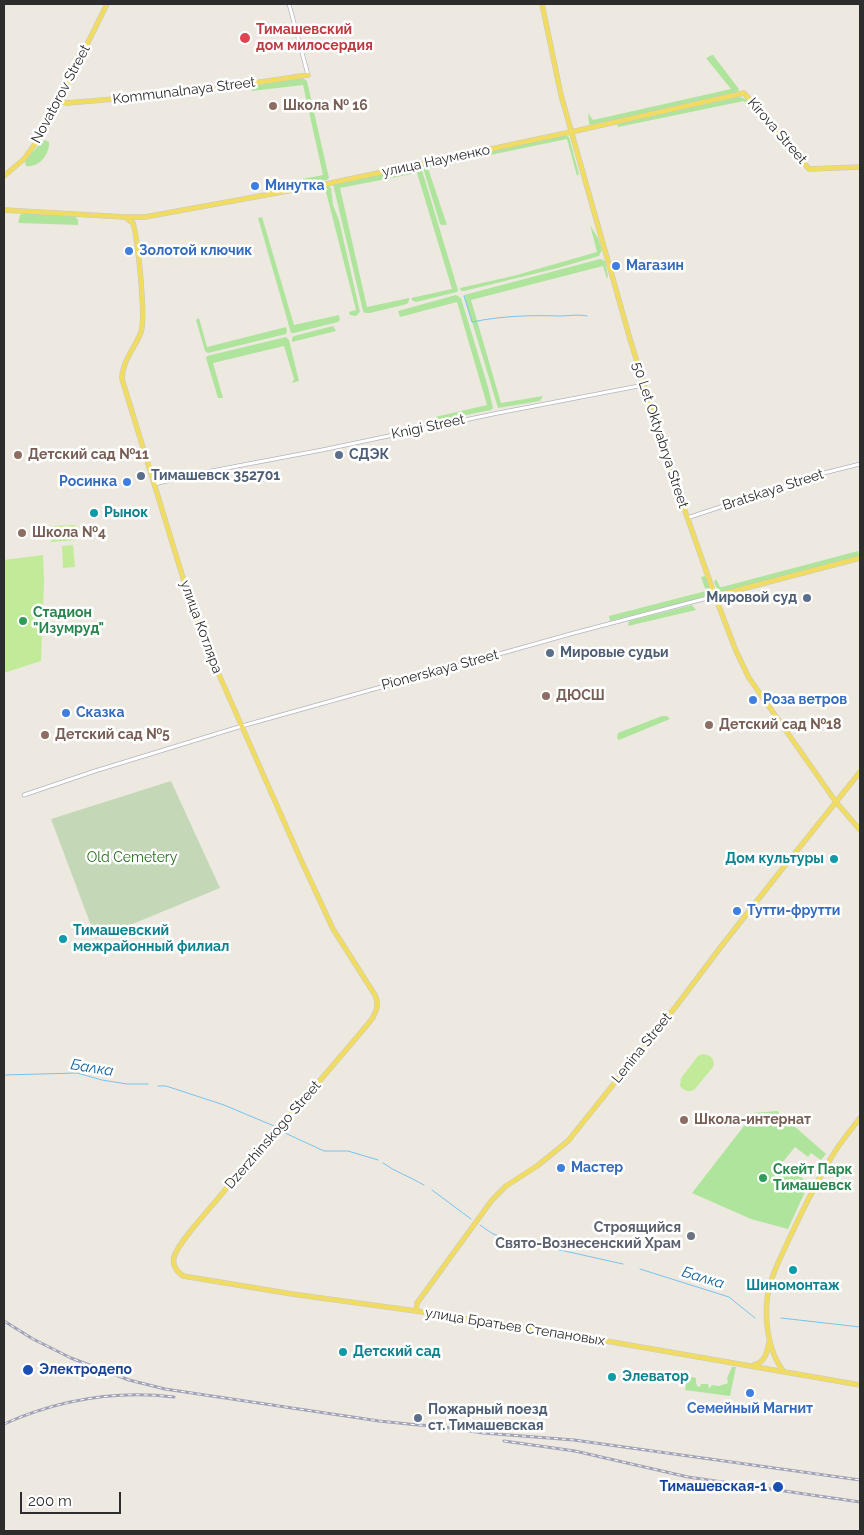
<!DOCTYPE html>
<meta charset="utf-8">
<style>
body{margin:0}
#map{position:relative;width:864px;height:1535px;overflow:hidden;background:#eee9e0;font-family:Raleway,sans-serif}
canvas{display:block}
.frame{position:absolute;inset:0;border:5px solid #2d2d2d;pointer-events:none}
.scale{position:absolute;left:20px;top:1492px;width:101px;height:22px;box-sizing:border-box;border:2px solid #2d2d2d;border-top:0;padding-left:6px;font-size:15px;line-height:18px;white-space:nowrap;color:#2d2d2d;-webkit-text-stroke:4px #fff;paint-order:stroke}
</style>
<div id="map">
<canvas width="864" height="1535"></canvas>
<div class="frame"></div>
<div class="scale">200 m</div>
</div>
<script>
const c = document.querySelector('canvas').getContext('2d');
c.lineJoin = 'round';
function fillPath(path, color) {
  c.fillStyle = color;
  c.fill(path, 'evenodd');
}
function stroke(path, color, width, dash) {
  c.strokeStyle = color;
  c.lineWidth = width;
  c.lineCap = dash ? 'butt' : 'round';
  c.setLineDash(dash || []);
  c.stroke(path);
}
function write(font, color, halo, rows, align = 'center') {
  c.font = font + ' Raleway,sans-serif';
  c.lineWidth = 5;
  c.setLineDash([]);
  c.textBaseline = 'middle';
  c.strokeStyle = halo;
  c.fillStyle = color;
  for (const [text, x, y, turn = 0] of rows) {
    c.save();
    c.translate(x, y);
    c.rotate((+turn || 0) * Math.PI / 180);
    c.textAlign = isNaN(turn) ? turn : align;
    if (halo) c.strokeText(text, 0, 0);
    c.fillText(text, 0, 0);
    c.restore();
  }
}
fillPath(new Path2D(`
 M 712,55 L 713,55 L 739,89 L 737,93 L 591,125 L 589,124 L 588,113 L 593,120 L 731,89 L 706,58 Z
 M 303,78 L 307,81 L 329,178 L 327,180 L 298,186 L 297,180 L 323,175 L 303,85 L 252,91 L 251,86 Z
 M 738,97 C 746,97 749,102 754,108 L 752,110 L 744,101 L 618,127 L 617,123 Z
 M 566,135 L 569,137 L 579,174 L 577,176 L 567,139 L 428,168 L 447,225 L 442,225 L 440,224 L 424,171 L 424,167 L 426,165 Z
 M 45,140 L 49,142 C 50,154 39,168 26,166 L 25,161 L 39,145 Z
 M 416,167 L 421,167 L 458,290 L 457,292 L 416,302 L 412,300 L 411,298 L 452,289 L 417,173 L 340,188 L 367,307 L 409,298 L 409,301 L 407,304 L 370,313 L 365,313 L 363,311 L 333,184 Z
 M 328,185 L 331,188 L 333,205 L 339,220 L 360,312 L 356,316 L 350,315 L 349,312 L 356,310 L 326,192 L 325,187 Z
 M 24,213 L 75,216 L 78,220 L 78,225 L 18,223 L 20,215 Z
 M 262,217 L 294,325 L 339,315 L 340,320 L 338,322 L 294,333 L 291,333 L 258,218 Z
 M 590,225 L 598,238 L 602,250 L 599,256 L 558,268 L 464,291 L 461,291 L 460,288 L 513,276 L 597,252 Z
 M 600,259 L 605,261 L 608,276 L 607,279 L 603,266 L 471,300 L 501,403 L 543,396 L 540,401 L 498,408 L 464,295 Z
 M 456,295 L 461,298 L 488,387 L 493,408 L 491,410 L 437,421 L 435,417 L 487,405 L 457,302 L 400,317 L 398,311 Z
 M 199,318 L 207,347 L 286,327 L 287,331 L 286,334 L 208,353 L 205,351 L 196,320 Z
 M 333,326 L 336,331 L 292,342 L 292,338 L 294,336 Z
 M 286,337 L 289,340 L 299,381 L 292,383 L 294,379 L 284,346 L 213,363 L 223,398 L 218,398 L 206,358 L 207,356 Z
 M 858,551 L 859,555 L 856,557 L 719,593 L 714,582 L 716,579 L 720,587 L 722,587 Z
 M 705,576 L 712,592 L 708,596 L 610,621 L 609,616 L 706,591 L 701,577 Z
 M 692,605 L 696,610 L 628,626 L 629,621 Z
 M 662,716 L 667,716 L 670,719 L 619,740 L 617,738 L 618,733 Z
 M 777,1111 L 826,1154 L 821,1160 L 811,1153 L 808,1157 L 795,1147 L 782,1163 L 809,1183 L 788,1229 L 751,1219 L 692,1193 L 754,1113 Z
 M 732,1367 L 736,1367 L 730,1396 L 685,1390 L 687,1376 L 696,1378 L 696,1382 L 697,1386 L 700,1387 L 701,1384 L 708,1384 L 709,1389 L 712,1385 L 719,1386 L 728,1383 L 727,1378 Z`), '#afe49d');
fillPath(new Path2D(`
 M 171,781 L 220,888 L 96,939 L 51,819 Z`), '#c4d8b7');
fillPath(new Path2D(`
 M 76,525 L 77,540 L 51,542 L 50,526 Z
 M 73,545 L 75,567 L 63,568 L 62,546 Z
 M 43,555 L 44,581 L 41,661 L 4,673 L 4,560 Z
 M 702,1054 C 710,1054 716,1059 713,1067 L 695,1089 C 690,1093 684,1091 680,1086 L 681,1078 L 698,1056 Z`), '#c1eb99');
stroke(new Path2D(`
 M 464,296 L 472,322 C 501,316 530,315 559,316 C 569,316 578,314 587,316
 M 4,1075 L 77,1073 L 102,1080 L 127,1084 L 148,1084
 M 158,1086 L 166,1086 L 224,1105 L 274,1126
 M 285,1133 L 324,1151 L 348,1151 L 378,1160
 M 383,1163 C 395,1172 411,1177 424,1185
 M 432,1190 L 471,1219
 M 480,1225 L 493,1234 L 506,1238 L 623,1264
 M 640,1269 L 729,1297 L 755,1318
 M 781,1318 L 860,1327`), '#75c3ef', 1);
const minor = new Path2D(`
 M 289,4 L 308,75
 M 155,484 L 190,475 L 322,450 L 498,413 L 644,385
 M 687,518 L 820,474 L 860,464
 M 24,795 L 95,771 L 242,726 L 574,633 L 715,596`);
const major = new Path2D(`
 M 542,4 L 561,95 L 630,339 L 666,457 L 715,596 L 736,651 L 749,678 L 836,802 L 860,830
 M 59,101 L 67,103 L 187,93 L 308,75
 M 4,176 L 24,159 L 43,133 L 107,4
 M 4,210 L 125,217 L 133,223 C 138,240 146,318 141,332 C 135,348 122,361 122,379 L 195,617 L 209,652 L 301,860 L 333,929 L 375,995 C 379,1004 377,1010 372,1019 C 324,1077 274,1133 225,1190 C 214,1204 178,1242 174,1257 C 172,1265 176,1271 183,1276 L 292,1294 L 416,1311 L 583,1337 L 860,1385
 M 127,217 L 145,217 L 331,183 L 571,132 L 744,93 L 809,169 L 860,167
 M 715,596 L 860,558
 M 416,1311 L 417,1303 L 420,1299 L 492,1200 L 506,1186 L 537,1166 L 568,1141 L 677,1005 L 723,944 L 779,873 L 860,772
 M 754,1365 C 765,1362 767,1353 769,1342
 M 784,1372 C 767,1351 763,1314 769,1288 C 773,1271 782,1255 789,1239 C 802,1212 815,1184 831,1158 C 839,1144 850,1131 860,1118`);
stroke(minor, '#b3b5c0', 4.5);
stroke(major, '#c8c8c8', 5.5);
stroke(minor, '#fff', 3);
stroke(major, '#f1dc63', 4.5);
const rail = new Path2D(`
 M 4,1321 L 33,1339 L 71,1358 L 129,1380 L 165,1389 L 379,1421 L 418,1425 L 437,1426 L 483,1433 L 574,1440 L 860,1480
 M 4,1424 C 58,1400 115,1390 174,1397
 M 504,1441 L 575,1451 L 688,1477 L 860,1502`);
stroke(rail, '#a2a3b7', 3);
stroke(rail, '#fff', 1, [4]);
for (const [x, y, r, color] of [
 [245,38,6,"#e0444e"],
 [273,106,5,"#8d6e63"],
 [255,186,5,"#3f7fe0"],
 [129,251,5,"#3f7fe0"],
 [616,266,5,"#3f7fe0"],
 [18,455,5,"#8d6e63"],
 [339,455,5,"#5c6f8a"],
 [141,476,5,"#5c6f8a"],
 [127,482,5,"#3f7fe0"],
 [94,513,5,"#0f9aa8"],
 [22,533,5,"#8d6e63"],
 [807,598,5,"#5c6f8a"],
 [23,621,5,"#2e9e5b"],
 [550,653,5,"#5c6f8a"],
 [546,696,5,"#8d6e63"],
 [753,700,5,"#3f7fe0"],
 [66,713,5,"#3f7fe0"],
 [709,725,5,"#8d6e63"],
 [45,735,5,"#8d6e63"],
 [834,859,5,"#0f9aa8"],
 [737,911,5,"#3f7fe0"],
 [63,939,5,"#0f9aa8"],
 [684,1120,5,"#8d6e63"],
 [561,1168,5,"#3f7fe0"],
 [763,1178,5,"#2e9e5b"],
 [691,1236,5,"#6b7280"],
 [793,1270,5,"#0f9aa8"],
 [343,1352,5,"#0f9aa8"],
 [28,1370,6,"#1a4fb4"],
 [612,1377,5,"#0f9aa8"],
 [750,1393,5,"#3f7fe0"],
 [418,1418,5,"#5c6f8a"],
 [778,1487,6,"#1a4fb4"]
]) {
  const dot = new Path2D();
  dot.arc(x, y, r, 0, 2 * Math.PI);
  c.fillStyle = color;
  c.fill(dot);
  stroke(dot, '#fff', 2);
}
write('bold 14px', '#be3a42', '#fff', [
 ["Тимашевский",256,30],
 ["дом милосердия",256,46]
], 'left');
write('14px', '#2d2d2d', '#fff', [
 ["Kommunalnaya Street",184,91,-7],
 ["Novatorov Street",61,94,-62],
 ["Kirova Street",777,131,49],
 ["улица Науменко",436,161,-12],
 ["Knigi Street",428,427,-12],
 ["50 Let Oktyabrya Street",660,435,72],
 ["Bratskaya Street",773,490,-18],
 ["улица Котляра",201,627,70],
 ["Pionerskaya Street",440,670,-15],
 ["Lenina Street",642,1048,-51],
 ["Dzerzhinskogo Street",273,1135,-49],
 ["улица Братьев Степановых",515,1327,9]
]);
write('bold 14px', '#785e54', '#fff', [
 ["Школа № 16",283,106],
 ["Детский сад №11",28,455],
 ["Школа №4",32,533],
 ["ДЮСШ",556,696],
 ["Детский сад №18",719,725],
 ["Детский сад №5",55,735],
 ["Школа-интернат",694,1120]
], 'left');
write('bold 14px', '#366cbe', '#fff', [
 ["Минутка",265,186],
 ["Золотой ключик",139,251],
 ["Магазин",626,266],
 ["Росинка",117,482,"right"],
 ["Роза ветров",763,700],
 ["Сказка",76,713],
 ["Тутти-фрутти",747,911],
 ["Мастер",571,1168],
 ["Семейный Магнит",750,1409,"center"]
], 'left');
write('bold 14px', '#4e5e75', '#fff', [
 ["СДЭК",349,455],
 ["Тимашевск 352701",151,476],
 ["Мировой суд",797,598,"right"],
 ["Мировые судьи",560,653],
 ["Пожарный поезд",428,1410],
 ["ст. Тимашевская",428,1426]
], 'left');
write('bold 14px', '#0d838f', '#fff', [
 ["Рынок",104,513],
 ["Дом культуры",824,859,"right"],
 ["Тимашевский",73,931],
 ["межрайонный филиал",73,947],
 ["Шиномонтаж",793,1286,"center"],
 ["Детский сад",353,1352],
 ["Элеватор",622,1377]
], 'left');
write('bold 14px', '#27864d', '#fff', [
 ["Стадион",33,613],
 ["\"Изумруд\"",33,629],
 ["Скейт Парк",773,1170],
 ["Тимашевск",773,1186]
], 'left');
write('14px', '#256c1b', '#fff', [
 ["Old Cemetery",132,858]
]);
write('bold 14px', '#5b616d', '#fff', [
 ["Строящийся",681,1228],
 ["Свято-Вознесенский Храм",681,1244]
], 'right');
write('bold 14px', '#164399', '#fff', [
 ["Электродепо",39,1370],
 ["Тимашевская-1",767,1487,"right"]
], 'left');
write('italic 15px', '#0e61a0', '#fff', [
 ["Балка",92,1068,9],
 ["Балка",703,1278,17]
]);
</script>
